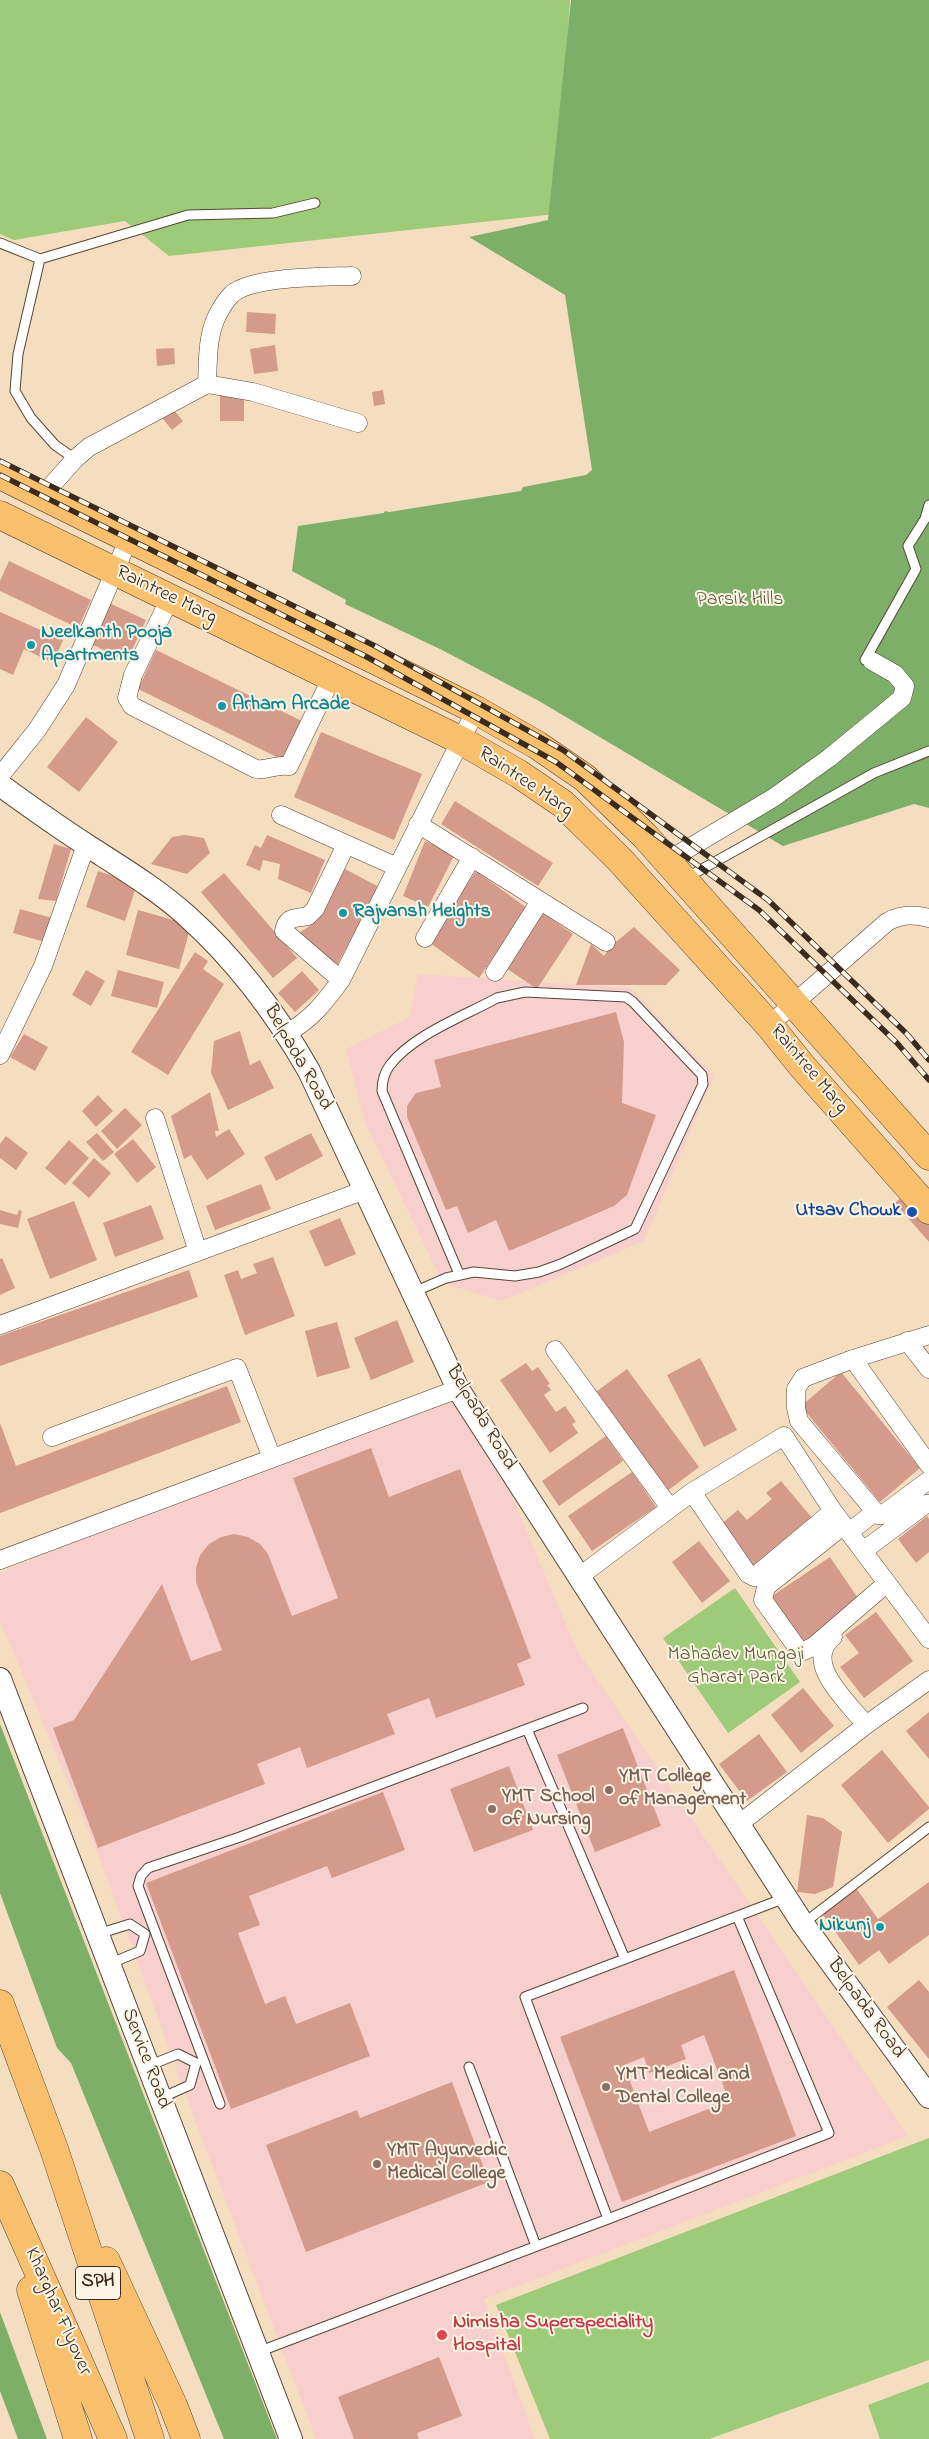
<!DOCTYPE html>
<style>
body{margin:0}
canvas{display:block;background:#f5ddc0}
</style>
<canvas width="929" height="2439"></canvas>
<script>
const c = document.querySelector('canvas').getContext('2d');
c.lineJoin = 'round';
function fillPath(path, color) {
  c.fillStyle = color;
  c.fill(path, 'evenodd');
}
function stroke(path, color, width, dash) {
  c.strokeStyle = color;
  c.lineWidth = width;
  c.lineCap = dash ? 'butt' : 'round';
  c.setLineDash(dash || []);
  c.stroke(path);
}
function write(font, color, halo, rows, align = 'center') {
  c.font = font + ' "Indie Flower",sans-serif';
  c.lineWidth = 4;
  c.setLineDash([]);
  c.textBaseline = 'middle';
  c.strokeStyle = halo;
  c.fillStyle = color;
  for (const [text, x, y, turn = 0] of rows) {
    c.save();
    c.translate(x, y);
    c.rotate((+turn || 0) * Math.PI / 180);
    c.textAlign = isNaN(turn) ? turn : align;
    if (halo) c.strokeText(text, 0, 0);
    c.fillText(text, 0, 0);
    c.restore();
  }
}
fillPath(new Path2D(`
 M 418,974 L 631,988 L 714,1076 L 644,1241 L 502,1301 L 443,1283 L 366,1125 L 346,1049 L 410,1017 Z
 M 461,1376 L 577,1650 L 908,2136 L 484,2299 L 535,2439 L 316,2439 L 198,2128 L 98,1854 L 0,1621 L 0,1573 Z`), '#f7d0cd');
fillPath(new Path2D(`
 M 0,0 L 570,0 L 556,214 L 169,256 L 125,221 L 14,240 L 0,234 Z
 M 735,1588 L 800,1682 L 728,1733 L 663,1638 Z
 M 929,2138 L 929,2360 L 709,2439 L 550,2439 L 496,2305 Z
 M 929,2382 L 929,2439 L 880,2439 L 868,2405 Z`), '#9dcb79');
fillPath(new Path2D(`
 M 571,0 L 929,0 L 929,808 L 914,804 L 783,846 L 539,701 L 442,650 L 345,604 L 346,600 L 292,571 L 298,526 L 384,513 L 385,511 L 389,512 L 521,491 L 523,487 L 586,475 L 592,470 L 565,295 L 469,237 L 548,220 Z
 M 0,1724 L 277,2439 L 224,2439 L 71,2063 L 57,2048 L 0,1893 Z
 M 0,2312 L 47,2439 L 18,2439 L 0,2391 Z`), '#7eaf69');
fillPath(new Path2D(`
 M 247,312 L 276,314 L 275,334 L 246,332 Z
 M 275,345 L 278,371 L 254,374 L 250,349 Z
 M 174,348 L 175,364 L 157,366 L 156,349 Z
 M 383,390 L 385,404 L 374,406 L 372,392 Z
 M 220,395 L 244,395 L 244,421 L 220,421 Z
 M 171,407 L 183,421 L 172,430 L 160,415 Z
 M 9,561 L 91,600 L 78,628 L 0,591 L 0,581 Z
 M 107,602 L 146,620 L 127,661 L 89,643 Z
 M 0,612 L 63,640 L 53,663 L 24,649 L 13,675 L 0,669 Z
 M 156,650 L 306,723 L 287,762 L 138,689 Z
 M 86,717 L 118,742 L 79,792 L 47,767 Z
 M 321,732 L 422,774 L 394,840 L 294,797 Z
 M 455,801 L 553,863 L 538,886 L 441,824 Z
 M 184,835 L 204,838 L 210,853 L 187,874 L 151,864 L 172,837 Z
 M 267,835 L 325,860 L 311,893 L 278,879 L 280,864 L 263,860 L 260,871 L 246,865 L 255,845 L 261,848 Z
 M 425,841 L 455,854 L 428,907 L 403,896 Z
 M 54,844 L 71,849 L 56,901 L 38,899 Z
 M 345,869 L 379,887 L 337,965 L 306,948 L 296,935 L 317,921 Z
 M 98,871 L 137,884 L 125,921 L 86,907 Z
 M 476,871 L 527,908 L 479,978 L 427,941 Z
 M 224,873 L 297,958 L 273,978 L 201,892 Z
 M 20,909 L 52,918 L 45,942 L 13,933 Z
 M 138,910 L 191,925 L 179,969 L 126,955 Z
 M 540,911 L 573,934 L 537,989 L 503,966 Z
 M 634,927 L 680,970 L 666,985 L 576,985 L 591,944 L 604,956 L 611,946 Z
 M 195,952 L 208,961 L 203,969 L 224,984 L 168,1075 L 131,1052 Z
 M 86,970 L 105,981 L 91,1006 L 72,995 Z
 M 118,970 L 164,982 L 157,1008 L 111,996 Z
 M 302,971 L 319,990 L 295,1012 L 278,993 Z
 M 616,1012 L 624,1042 L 622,1103 L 656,1115 L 627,1195 L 614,1206 L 509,1251 L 496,1220 L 468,1233 L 457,1206 L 446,1210 L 407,1117 L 407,1106 L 416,1093 L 441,1087 L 434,1060 Z
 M 240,1031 L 250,1065 L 260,1060 L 274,1088 L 228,1110 L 211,1073 L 214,1041 Z
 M 24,1034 L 48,1047 L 35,1071 L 10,1057 Z
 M 210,1092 L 219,1131 L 215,1131 L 216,1137 L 229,1129 L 245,1154 L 207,1180 L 191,1155 L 184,1159 L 171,1116 Z
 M 98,1095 L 113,1111 L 96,1127 L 82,1111 Z
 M 125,1108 L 142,1125 L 117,1149 L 101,1131 Z
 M 97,1133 L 114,1152 L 103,1161 L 86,1142 Z
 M 311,1133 L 323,1156 L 276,1181 L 264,1157 Z
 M 6,1136 L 28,1153 L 16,1170 L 0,1158 L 0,1144 Z
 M 133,1139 L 156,1167 L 137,1183 L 114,1154 Z
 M 69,1140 L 89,1158 L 65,1185 L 45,1168 Z
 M 94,1158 L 111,1173 L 89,1198 L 72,1183 Z
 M 261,1184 L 271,1209 L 215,1230 L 206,1206 Z
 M 905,1194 L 929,1221 L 929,1242 L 895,1203 Z
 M 74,1201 L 97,1260 L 50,1279 L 27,1219 Z
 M 151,1205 L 164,1239 L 115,1257 L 103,1223 Z
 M 0,1210 L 17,1215 L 19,1210 L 22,1211 L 18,1228 L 0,1224 Z
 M 340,1218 L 356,1254 L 325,1267 L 309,1231 Z
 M 273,1257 L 295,1316 L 245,1335 L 224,1275 L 238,1270 L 241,1279 L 257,1273 L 253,1264 Z
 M 2,1258 L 15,1288 L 0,1295 L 0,1259 Z
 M 189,1270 L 198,1297 L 0,1366 L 0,1336 Z
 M 397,1320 L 414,1362 L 371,1380 L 354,1338 Z
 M 337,1322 L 350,1368 L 317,1377 L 305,1331 Z
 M 700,1358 L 737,1430 L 704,1447 L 667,1375 Z
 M 526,1363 L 532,1371 L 538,1367 L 550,1384 L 547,1385 L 551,1390 L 544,1395 L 556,1412 L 565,1406 L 576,1422 L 572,1424 L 578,1433 L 550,1453 L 500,1380 Z
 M 627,1369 L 699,1467 L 666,1492 L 593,1394 Z
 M 841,1372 L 920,1468 L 880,1502 L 801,1406 Z
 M 227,1386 L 241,1422 L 0,1513 L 0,1423 L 16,1466 Z
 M 606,1436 L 623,1461 L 559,1506 L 542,1481 Z
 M 371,1448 L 389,1497 L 460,1469 L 531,1658 L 517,1664 L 525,1685 L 436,1718 L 429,1698 L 387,1714 L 395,1734 L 307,1768 L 300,1747 L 257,1764 L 265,1784 L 98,1848 L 53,1728 L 74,1720 L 162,1584 L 191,1661 L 222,1650 L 196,1582 L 196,1568 L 200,1555 L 209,1544 L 221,1537 L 234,1534 L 248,1537 L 260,1544 L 268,1554 L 292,1616 L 338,1598 L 293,1478 Z
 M 632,1472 L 656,1507 L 592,1551 L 568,1516 Z
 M 781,1481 L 813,1519 L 755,1568 L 719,1526 L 738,1510 L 747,1520 L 772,1499 L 766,1493 Z
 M 927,1516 L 929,1519 L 929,1552 L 916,1563 L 898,1539 Z
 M 699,1541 L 730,1581 L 702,1603 L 672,1562 Z
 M 830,1557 L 862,1604 L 801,1645 L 769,1598 Z
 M 876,1612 L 913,1661 L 864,1698 L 840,1667 L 859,1653 L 845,1635 Z
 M 803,1688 L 834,1726 L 801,1753 L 771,1715 Z
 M 929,1712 L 929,1759 L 906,1731 Z
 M 623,1728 L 661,1826 L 595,1852 L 557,1755 Z
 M 759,1734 L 787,1772 L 747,1801 L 719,1764 Z
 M 882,1750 L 929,1807 L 929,1809 L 888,1843 L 841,1785 Z
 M 509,1766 L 533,1830 L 474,1852 L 450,1789 Z
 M 383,1792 L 405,1850 L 332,1878 L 327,1866 L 249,1896 L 260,1925 L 238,1933 L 265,2004 L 285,1996 L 296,2024 L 350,2003 L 370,2056 L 231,2109 L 146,1883 Z
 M 807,1815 L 823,1818 L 842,1832 L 833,1887 L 815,1894 L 797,1892 Z
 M 929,1882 L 929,1935 L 889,1964 L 879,1950 L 859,1965 L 822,1913 L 856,1888 L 878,1919 Z
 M 734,1970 L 796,2136 L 622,2202 L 560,2037 ZM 704,2035 L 729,2101 L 649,2132 L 624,2065 L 644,2057 L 649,2073 L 686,2059 L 681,2045 Z
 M 919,1980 L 929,1992 L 929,2059 L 887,2007 Z
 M 452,2082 L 489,2182 L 306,2252 L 266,2145 L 357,2110 L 360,2118 Z
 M 439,2357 L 462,2416 L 417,2433 L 419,2439 L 354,2439 L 338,2397 Z`), '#d49b8c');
const service = new Path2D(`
 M 0,243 L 40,259
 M 75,459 L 55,445 L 31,418 L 15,391 L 18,354 L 40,259 L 188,215 L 273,213 L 315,203
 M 867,660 L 865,660 L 916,569 L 908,546 L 925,519 L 929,505
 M 686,878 L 874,773 L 929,751
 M 414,1292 L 446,1278 L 474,1272 L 515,1276 L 539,1272 L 561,1264 L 635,1229 L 703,1084 L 702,1075 L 633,1002 L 626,997 L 525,992 L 497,998 C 464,1016 413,1035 390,1065 C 384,1073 382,1082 382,1091 L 459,1274
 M 527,1729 L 583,1708
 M 804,1923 L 929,1827
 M 98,1934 L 130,1924 L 145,1934 L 140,1951 L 109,1964
 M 148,2066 L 178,2054 L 196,2063 L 190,2085 L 161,2098
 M 469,2067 L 536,2246
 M 220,2104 L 138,1886 L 141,1876 L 148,1868 L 240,1837 L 527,1729 L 625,1959
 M 608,2219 L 829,2133 L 737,1916
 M 258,2352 L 608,2219 L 525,1997 L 785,1898`);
const minor = new Path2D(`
 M 207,384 C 208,362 207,336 217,316 C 220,310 227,299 232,294 C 252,276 326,277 352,276
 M 43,495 L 75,459 L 89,447 L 207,384 L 253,392 L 358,423
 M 170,598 L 133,675 L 127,698 L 132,706 L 256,769 C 268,771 275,764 289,766 L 332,677
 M 0,776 L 37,730 L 66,685 L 129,538
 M 281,815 L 397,867
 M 418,824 L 606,942
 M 667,861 L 773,798 L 829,758 L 902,698 L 905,686 L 895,674 L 872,661
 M 425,938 L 472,857
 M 495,972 L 540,901
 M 341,980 L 284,931 C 287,915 296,919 308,916 L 315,909 L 346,845
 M 769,1025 L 887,922 C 901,914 914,914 929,918
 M 287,1033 C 311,1020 325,1002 341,980 L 476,710
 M 0,1055 L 43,966 L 86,845
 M 155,1118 L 198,1252
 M 0,1325 L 365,1190
 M 907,1341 L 929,1369
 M 555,1350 L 670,1508
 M 853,1359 L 929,1335
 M 52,1437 L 237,1368 L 272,1458
 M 929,1465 L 853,1359 L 803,1378 L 796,1389 L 796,1408 L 799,1421 L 878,1515 L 882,1515 L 929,1480
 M 692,1492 L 748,1574 L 754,1577 L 833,1511
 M 844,1525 L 766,1587 L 763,1600 L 798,1649 L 804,1651 L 814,1646 L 887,1583
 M 849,1532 L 875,1512
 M 863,1551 L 926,1504 L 929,1504
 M 0,1560 L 458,1389
 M 580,1576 L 692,1492 L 784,1436 L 833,1511 L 929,1639
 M 833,1637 C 802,1663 848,1702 866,1725
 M 739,1824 L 866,1725 L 929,1680`);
const tertiary = new Path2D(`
 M 0,785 C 29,806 58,827 88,846 C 122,868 157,889 187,916 C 237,961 276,1013 309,1071 L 458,1389 L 803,1924 L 929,2097
 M 0,1679 L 291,2439`);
const primary = new Path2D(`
 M 0,475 L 476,710 L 537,745 L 585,778 L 645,836 L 929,1156
 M 0,515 L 460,740 L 519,774 L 563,804 L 620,860 L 769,1025 L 802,1066 L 929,1210`);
const motorway = new Path2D(`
 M 0,2004 L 54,2149 L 150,2439
 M 0,2185 L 113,2439
 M 106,2261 L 173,2405 L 186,2439
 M 31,2290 L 78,2439`);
stroke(service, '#574536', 11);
stroke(minor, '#574536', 19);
stroke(tertiary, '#574536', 24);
stroke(primary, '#574536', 29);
stroke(motorway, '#574536', 29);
stroke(service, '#fff', 9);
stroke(minor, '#fff', 18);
stroke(tertiary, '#fff', 22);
stroke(primary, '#f8bf6c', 28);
stroke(motorway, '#f8bf6c', 28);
const rail = new Path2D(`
 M 0,461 L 375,646 L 563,750 L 768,900 L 906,1033 L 929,1060
 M 0,475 L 367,657 L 556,762 L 759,910 L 897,1043 L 929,1080`);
stroke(rail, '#3b2a1e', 5.5);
stroke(rail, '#fcf5e5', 4, [11]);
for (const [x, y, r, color] of [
 [31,645,5,"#0f9aa8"],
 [222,706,5,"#0f9aa8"],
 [343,913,5,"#0f9aa8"],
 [912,1212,6,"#1a4fb4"],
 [609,1790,5,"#8d6e63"],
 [492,1809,5,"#8d6e63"],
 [880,1927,5,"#0f9aa8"],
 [606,2087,5,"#8d6e63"],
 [377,2164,5,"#8d6e63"],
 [442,2335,6,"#e0444e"]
]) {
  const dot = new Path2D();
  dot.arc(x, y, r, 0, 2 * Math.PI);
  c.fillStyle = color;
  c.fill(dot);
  stroke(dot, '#fcf5e5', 2);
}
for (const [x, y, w] of [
 [98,2283,45]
]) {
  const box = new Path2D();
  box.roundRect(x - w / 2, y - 16.5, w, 33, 4);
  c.fillStyle = '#fcf5e5';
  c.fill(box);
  stroke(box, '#3b2a1e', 1);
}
write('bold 19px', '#3b2a1e', null, [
 ["SPH",98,2283]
]);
write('20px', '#3b2a1e', '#fcf5e5', [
 ["Raintree Marg",166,596,26],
 ["Raintree Marg",525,783,34],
 ["Belpada Road",297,1058,60],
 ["Raintree Marg",808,1070,50],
 ["Belpada Road",480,1418,59],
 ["Belpada Road",865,2009,54],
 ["Service Road",145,2059,69],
 ["Kharghar Flyover",57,2312,66]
]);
write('20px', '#585a39', '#fcf5e5', [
 ["Parsik Hills",740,601],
 ["Mahadev Mungaji",736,1656],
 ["Gharat Park",736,1679]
]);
write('bold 20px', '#0d838f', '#fcf5e5', [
 ["Neelkanth Pooja",41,634],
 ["Apartments",41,657],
 ["Arham Arcade",232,706],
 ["Rajvansh Heights",353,913],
 ["Nikunj",870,1927,"right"]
], 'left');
write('bold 20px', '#164399', '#fcf5e5', [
 ["Utsav Chowk",901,1212]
], 'right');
write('bold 20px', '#785e54', '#fcf5e5', [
 ["YMT College",619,1778],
 ["of Management",619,1801],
 ["YMT School",502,1798],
 ["of Nursing",502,1821],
 ["YMT Medical and",616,2076],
 ["Dental College",616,2099],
 ["YMT Ayurvedic",387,2152],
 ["Medical College",387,2175]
], 'left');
write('bold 20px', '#be3a42', '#fcf5e5', [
 ["Nimisha Superspeciality",453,2324],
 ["Hospital",453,2347]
], 'left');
</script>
